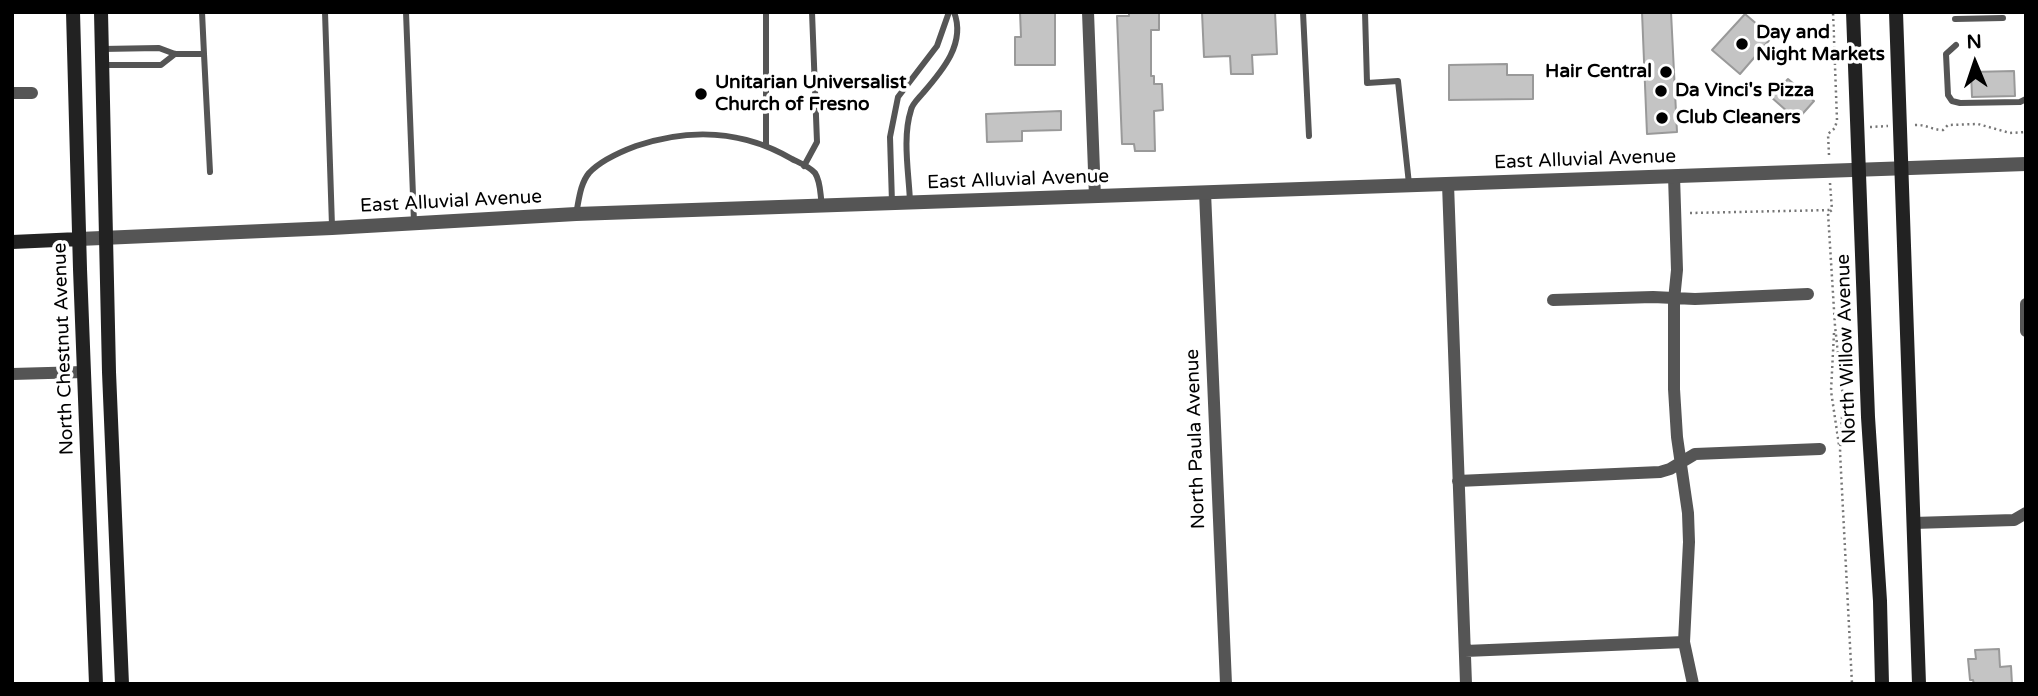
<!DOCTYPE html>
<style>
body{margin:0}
#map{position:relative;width:2038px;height:696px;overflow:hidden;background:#fff;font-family:"Varela Round",sans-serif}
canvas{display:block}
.frame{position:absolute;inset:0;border:14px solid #000;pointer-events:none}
.north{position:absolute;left:1940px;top:28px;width:70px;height:70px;-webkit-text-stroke:5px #fff;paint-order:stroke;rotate:358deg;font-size:19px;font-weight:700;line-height:28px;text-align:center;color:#000}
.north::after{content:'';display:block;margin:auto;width:24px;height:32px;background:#000;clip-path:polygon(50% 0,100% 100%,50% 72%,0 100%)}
</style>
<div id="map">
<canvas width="2038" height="696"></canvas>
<div class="frame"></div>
<div class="north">N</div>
</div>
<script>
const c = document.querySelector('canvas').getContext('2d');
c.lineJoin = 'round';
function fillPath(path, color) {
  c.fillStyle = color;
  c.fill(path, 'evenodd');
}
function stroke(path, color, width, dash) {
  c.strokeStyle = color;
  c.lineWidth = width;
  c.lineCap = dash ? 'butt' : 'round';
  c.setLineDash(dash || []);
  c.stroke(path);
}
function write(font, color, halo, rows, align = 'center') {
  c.font = font + ' "Varela Round",sans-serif';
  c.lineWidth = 7;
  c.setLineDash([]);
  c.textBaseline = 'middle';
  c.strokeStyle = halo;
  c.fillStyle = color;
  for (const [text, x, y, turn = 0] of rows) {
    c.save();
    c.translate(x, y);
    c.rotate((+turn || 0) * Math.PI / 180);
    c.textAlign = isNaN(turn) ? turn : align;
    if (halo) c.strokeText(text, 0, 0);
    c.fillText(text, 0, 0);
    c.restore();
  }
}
const building = new Path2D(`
 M 1020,12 L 1055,12 L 1055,65 L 1015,65 L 1015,37 L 1021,37 Z
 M 1129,12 L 1159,12 L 1159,30 L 1151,30 L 1151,76 L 1154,76 L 1154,84 L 1162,84 L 1163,110 L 1154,111 L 1155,151 L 1135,151 L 1134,144 L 1122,144 L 1117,16 L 1129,16 Z
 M 1202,12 L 1275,12 L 1277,54 L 1252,55 L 1253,74 L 1231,74 L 1230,56 L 1204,57 Z
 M 1642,12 L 1671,12 L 1677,132 L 1647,134 Z
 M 1745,14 L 1772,37 L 1740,74 L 1712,50 Z
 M 1507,64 L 1507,75 L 1533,75 L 1533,99 L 1449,100 L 1449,65 Z
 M 2014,71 L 2015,96 L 1972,97 L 1971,72 Z
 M 1788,79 L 1814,101 L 1797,120 L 1771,97 Z
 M 1061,111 L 1061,130 L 1022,131 L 1022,141 L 987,142 L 986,114 Z
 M 1999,649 L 2000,667 L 2011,666 L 2012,684 L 1974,684 L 1973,680 L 1970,680 L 1968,659 L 1976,659 L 1975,650 Z`);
fillPath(building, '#c4c4c4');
stroke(building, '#999', 2);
stroke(new Path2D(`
 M 1915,125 C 1925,124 1932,130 1943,130 L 1948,125 L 1978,124 L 2010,133 L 2026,132
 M 1870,127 L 1888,126
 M 1829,155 L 1828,134 L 1835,128 L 1837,120 L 1833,12
 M 1830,183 L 1832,210 L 1828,213 L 1835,326 L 1843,398 L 1840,452 L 1852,684
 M 1690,213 L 1832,210
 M 1834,333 L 1831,391 L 1839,445`), '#777', 2.5, [2, 3.5]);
stroke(new Path2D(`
 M 325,12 L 332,226
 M 406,12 L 414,222
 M 1303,12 L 1309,136
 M 1365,12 L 1367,83 L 1398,81 L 1409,184
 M 1955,19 L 2003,18
 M 1956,45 L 1946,54 L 1948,95 L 1952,101 L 1960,103 L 2020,102 L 2026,99
 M 102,49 L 159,48 L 175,54 L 204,54 L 202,12
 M 204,54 L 210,172
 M 104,65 L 161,65 L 175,54
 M 766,146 L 766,12
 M 804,166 L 817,142 L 812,12
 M 910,202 C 909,174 902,138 911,110 C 912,104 919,98 923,93 C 943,70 966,43 954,12
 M 892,203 L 890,137 L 898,97 L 937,46 L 949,12
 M 576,214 C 579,200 580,184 589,173 C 601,160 620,152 636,146 C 689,128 743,130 792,159 C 800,163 810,167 815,173 C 821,182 820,195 822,205`), '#555', 6);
stroke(new Path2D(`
 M 1088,12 L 1095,197
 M 12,93 L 32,93
 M 1674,176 L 1677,270 L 1674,300 L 1674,389 L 1677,437 L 1688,513 L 1689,542 L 1684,642 L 1693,684
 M 1448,184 L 1466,684
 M 1205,192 L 1226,684
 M 1553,300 L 1653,297 L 1695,299 L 1808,294
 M 2026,304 L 2026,331
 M 12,374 L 84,372
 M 1458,481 L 1660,472 L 1670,469 L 1695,454 L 1820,449
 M 1913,523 L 2014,520 L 2026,513
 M 1465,651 L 1684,642`), '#555', 12);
stroke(new Path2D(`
 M 79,239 L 332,228 L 576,214 L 2026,164`), '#555', 14);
stroke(new Path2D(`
 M 73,12 L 80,269 L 96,684
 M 101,12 L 109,372 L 122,684
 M 1853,12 L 1868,417 L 1880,601 L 1882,684
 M 1896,12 L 1919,684
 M 12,242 L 79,239`), '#222', 14);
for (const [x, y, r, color] of [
 [1742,44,7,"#000"],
 [1666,72,7,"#000"],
 [1661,91,7,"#000"],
 [701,94,7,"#000"],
 [1662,118,7,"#000"]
]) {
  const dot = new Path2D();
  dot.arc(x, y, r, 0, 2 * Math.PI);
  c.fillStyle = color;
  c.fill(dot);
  stroke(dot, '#fff', 2.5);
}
write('bold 19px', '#000', '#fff', [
 ["Day and",1756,33],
 ["Night Markets",1756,55],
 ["Hair Central",1652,72,"right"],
 ["Unitarian Universalist",715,83],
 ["Church of Fresno",715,105],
 ["Da Vinci's Pizza",1675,91],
 ["Club Cleaners",1676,118]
], 'left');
write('19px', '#000', '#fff', [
 ["East Alluvial Avenue",1585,160,-2],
 ["East Alluvial Avenue",1018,180,-2],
 ["East Alluvial Avenue",451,202,-3],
 ["North Chestnut Avenue",64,349,-92],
 ["North Willow Avenue",1847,349,-92],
 ["North Paula Avenue",1196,439,-92]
]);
</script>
